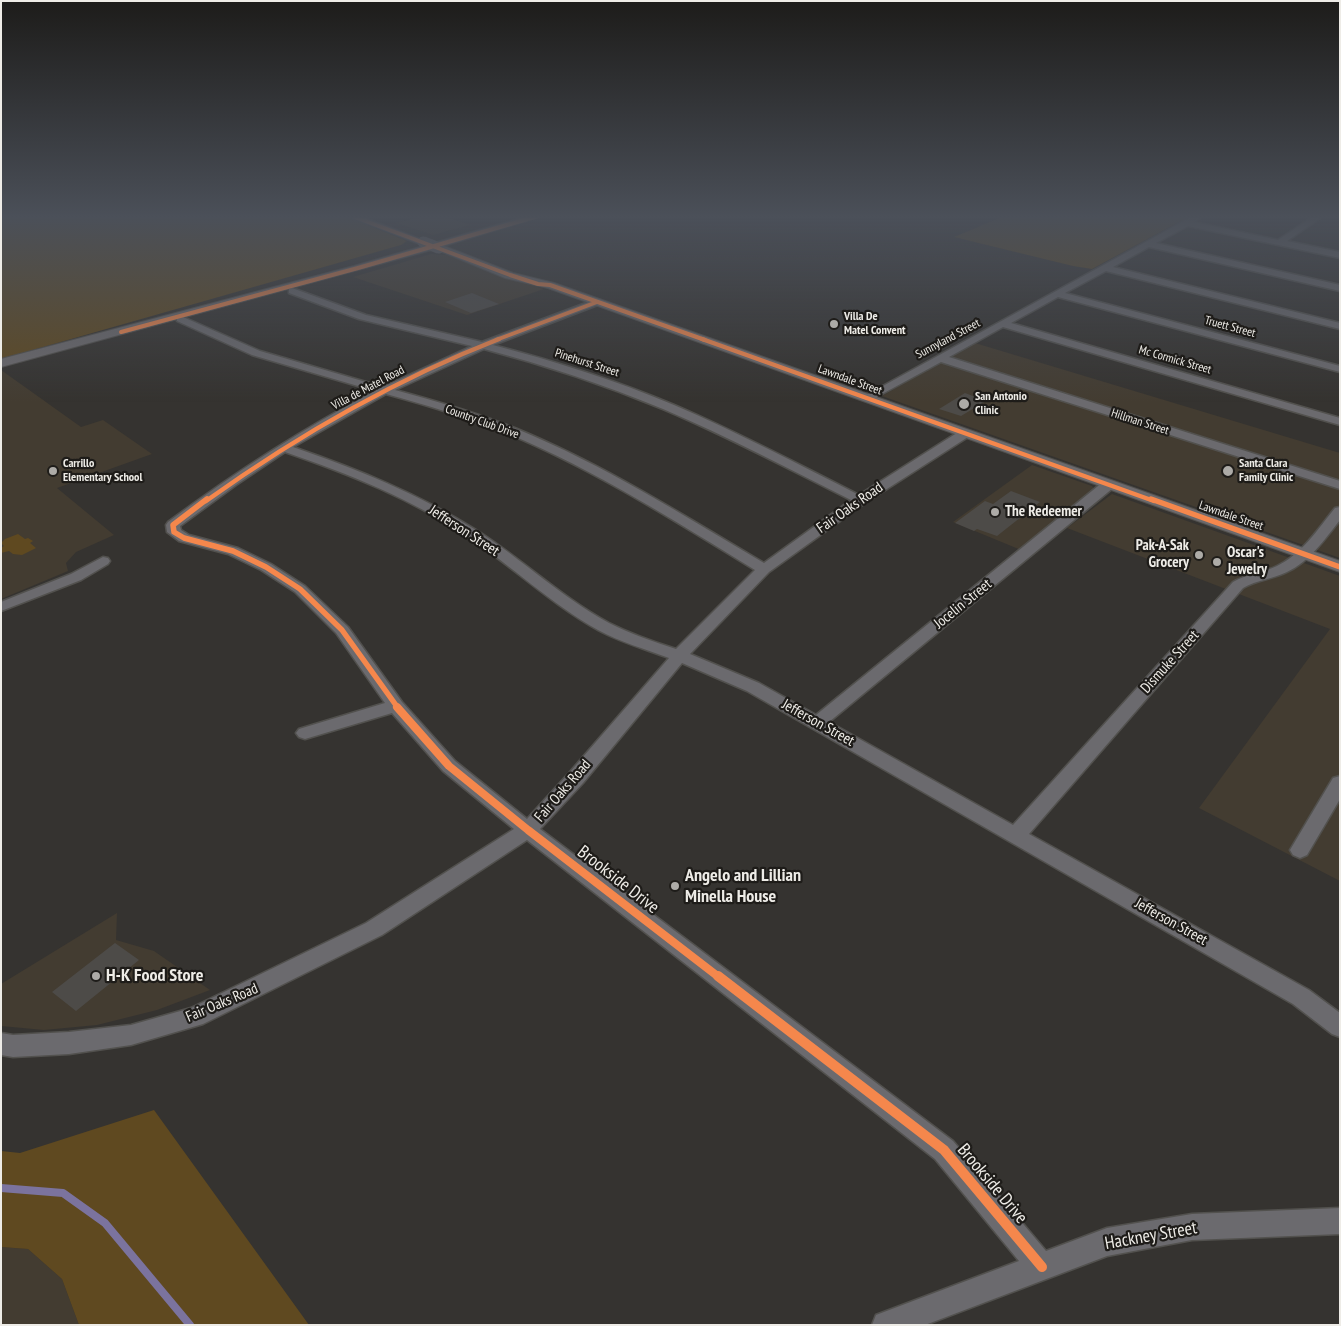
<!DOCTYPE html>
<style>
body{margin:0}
#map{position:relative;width:1341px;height:1326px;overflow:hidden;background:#353330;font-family:"PT Sans Narrow",sans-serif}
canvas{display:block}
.frame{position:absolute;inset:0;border:2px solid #eeece7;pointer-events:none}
</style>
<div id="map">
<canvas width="1341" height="1326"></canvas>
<div class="frame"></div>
</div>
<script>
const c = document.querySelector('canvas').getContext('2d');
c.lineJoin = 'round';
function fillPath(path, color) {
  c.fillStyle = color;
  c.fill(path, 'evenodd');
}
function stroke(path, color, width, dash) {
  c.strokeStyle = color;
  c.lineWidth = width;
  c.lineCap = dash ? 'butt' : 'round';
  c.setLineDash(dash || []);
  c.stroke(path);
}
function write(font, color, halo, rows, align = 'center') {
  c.font = font + ' "PT Sans Narrow",sans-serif';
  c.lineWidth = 4.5;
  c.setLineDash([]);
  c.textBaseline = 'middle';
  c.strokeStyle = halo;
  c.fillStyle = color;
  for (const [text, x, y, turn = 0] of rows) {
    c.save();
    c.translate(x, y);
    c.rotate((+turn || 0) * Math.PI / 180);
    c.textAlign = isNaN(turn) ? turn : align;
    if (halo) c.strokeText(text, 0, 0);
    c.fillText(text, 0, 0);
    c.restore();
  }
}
fillPath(new Path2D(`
 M 422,216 L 444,216 L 470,225 L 433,235 L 396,223 Z
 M 431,254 L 447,255 L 544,289 L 467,315 L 353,277 Z
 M 975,343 L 1340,453 L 1340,558 L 882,396 L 939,363 L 945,362 L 1057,392 L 951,358 L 953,355 Z
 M 1,370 L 81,427 L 103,420 L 152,454 L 57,488 L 114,535 L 76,552 L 66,563 L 68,571 L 1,599 Z
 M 1032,465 L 1092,486 L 1095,490 L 1021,550 L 953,522 Z
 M 1112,494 L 1340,576 L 1340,881 L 1199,808 L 1330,629 L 1067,528 Z
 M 117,913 L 116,940 L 154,951 L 210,990 L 157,1010 L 97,1025 L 44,1030 L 1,1026 L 1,984 Z
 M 1,1247 L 28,1249 L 62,1279 L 79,1325 L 1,1325 Z`), '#433c31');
fillPath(new Path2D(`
 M 1,216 L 346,216 L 407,241 L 401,245 L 1,359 Z
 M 1004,216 L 1190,216 L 1092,269 L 1073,266 L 954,237 Z
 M 18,534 L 25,539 L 28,538 L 33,541 L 30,543 L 36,548 L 22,555 L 13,554 L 9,551 L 1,553 L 1,548 L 4,546 L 1,543 L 5,539 Z
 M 154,1110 L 309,1325 L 79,1325 L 62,1279 L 28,1249 L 1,1247 L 1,1151 L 20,1153 Z`), '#5f4920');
stroke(new Path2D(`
 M 1,1188 L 63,1193 L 105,1223 L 190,1325`), '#7b739e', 8);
fillPath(new Path2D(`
 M 472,293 L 499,304 L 471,313 L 445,302 Z
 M 965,393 L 986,401 L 961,416 L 939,409 Z
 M 1011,491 L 1040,502 L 997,536 L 977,529 L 974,531 L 955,523 L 985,501 L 993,504 Z
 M 115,943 L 139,960 L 76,1011 L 52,992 Z`), '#4d4b48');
const minor = new Path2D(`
 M 1193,216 L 1203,216 L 1194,222 L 1278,240 L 1314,216 L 1323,216 L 1287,241 L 1340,252 L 1340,258 L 1188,226 L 1156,243 L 1340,285 L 1340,291 L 1149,247 L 1113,267 L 1340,323 L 1340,329 L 1106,271 L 1065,293 L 1340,366 L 1340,372 L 1058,297 L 1011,323 L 1340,418 L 1340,425 L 1003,327 L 949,357 L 1340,481 L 1340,489 L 941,362 L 871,400 L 863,400 L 861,398 Z
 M 292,288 L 366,315 L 482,342 L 594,300 L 600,300 L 600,304 L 493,345 C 554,361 615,380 674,405 C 737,432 798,464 859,495 L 960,431 L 968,431 L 970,434 L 968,437 L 865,503 L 769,572 L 690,654 L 759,683 L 816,715 L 1103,482 L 1113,482 L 1114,485 L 1113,488 L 829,722 L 1013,825 L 1233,582 C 1247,574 1263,573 1277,566 C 1302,554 1318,529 1335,508 L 1340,507 L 1340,520 C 1325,539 1310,561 1287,572 C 1273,579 1257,580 1243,588 L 1029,834 L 1309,990 L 1340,1013 L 1340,1037 L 1332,1034 L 1293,1004 L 747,691 L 682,663 L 583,783 L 540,829 L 953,1141 L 1046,1251 L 1107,1228 L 1192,1214 L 1340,1208 L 1340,1234 L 1192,1240 L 1107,1256 L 925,1325 L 872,1325 L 876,1315 L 1019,1261 L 935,1159 L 527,840 L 382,935 L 203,1024 L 131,1045 L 69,1054 L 13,1057 L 1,1055 L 1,1033 L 13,1035 L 69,1032 L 131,1025 L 191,1008 L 366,923 L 514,829 L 443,771 L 392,713 L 305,739 L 299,737 L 296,733 L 299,729 L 385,703 L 336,633 L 295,592 L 261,570 L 228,554 L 179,541 L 167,532 L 166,525 L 168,522 C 234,473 302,429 375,391 L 252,355 L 177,321 L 177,317 L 183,317 L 260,351 L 383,387 L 472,346 L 359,319 L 289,293 L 289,289 ZM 484,349 C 545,365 605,385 663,409 C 727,436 789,469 851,500 L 764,563 C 683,515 604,465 517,429 C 477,413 436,401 395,390 ZM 386,394 C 427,405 469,418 509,434 C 595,470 675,521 755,570 L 676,649 C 654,642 631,634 609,623 C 561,597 522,559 476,530 C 419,494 357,469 293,447 ZM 285,452 C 349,474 412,499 468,537 C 512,566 551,604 598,630 C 620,642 645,649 669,658 L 569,773 L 527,819 L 455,761 L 402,702 L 348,627 L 305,586 L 271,564 L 238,548 L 189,535 L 181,530 L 180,526 L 236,485 Z
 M 103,557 L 108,558 L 110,561 L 108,564 L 81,580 L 1,611 L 1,602 L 71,574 Z
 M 1340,776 L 1340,799 L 1307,855 L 1300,858 L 1293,855 L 1290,850 L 1293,845 L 1333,778 Z`);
const major = new Path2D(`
 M 347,216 L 361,216 L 428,242 L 427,244 L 419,244 Z
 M 527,216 L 543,216 L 444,246 L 513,273 L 554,283 L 1340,561 L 1340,572 L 548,288 L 505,278 L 435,249 L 1,367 L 1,359 L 354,266 Z`);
stroke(minor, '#52514e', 3);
stroke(major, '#52514e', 2);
fillPath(minor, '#6b6a6e');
fillPath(major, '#6c6a6d');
const majorBridge = new Path2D(`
 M 423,242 L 439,248`);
stroke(majorBridge, '#52514e', 12, []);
stroke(majorBridge, '#6c6a6d', 11);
stroke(new Path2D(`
 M 352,216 L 510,275 L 538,284 L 550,285 L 705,340
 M 121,332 L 358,268 L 538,216
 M 496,340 L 597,302`), '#f5874c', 4);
stroke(new Path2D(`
 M 702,339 L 1154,501
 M 206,501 C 297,436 394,380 499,339`), '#f5874c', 4.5);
stroke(new Path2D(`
 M 207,499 L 173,525 L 174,532 L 184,538 L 233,551 L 266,567 L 300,589 L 342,630 L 398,708
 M 1151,499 L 1340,567`), '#f5874c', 5.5);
stroke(new Path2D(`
 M 397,707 L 449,766 L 528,830 L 720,978`), '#f5874c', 8);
stroke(new Path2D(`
 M 718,976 L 944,1150 L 1042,1267`), '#f5874c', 10);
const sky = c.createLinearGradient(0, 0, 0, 402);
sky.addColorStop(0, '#1d1c1a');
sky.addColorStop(0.54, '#4b5059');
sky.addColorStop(1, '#4b505900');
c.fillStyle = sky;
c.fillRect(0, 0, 1341, 402);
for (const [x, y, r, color] of [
 [834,324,5,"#adaba7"],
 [964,404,6,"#adaba7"],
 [53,471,5,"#adaba7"],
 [1228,471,6,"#adaba7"],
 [995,512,5,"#adaba7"],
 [1199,555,5,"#adaba7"],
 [1217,562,5,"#adaba7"],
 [675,886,5,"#adaba7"],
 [96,976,5,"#adaba7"]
]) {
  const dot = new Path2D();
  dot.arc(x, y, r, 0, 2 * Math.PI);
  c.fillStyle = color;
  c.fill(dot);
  stroke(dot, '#1e1c19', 2);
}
write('bold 12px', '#eeece7', '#1e1c19', [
 ["Villa De",844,317],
 ["Matel Convent",844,331],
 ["San Antonio",975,397],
 ["Clinic",975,411],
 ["Carrillo",63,464],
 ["Elementary School",63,478],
 ["Santa Clara",1239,464],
 ["Family Clinic",1239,478]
], 'left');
write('12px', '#eeece7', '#1e1c19', [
 ["Truett Street",1230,327,15],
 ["Sunnyland Street",948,339,-28],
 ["Mc Cormick Street",1175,360,16],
 ["Pinehurst Street",587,363,18],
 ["Lawndale Street",850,380,20],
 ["Villa de Matel Road",368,388,-28],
 ["Country Club Drive",482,422,20],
 ["Hillman Street",1140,422,18],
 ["Lawndale Street",1231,516,19]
]);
write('15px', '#eeece7', '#1e1c19', [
 ["Fair Oaks Road",850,508,-35],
 ["Jefferson Street",464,531,33],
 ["Jocelin Street",963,604,-39],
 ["Dismuke Street",1170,662,-48],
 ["Jefferson Street",818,723,29],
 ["Fair Oaks Road",563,791,-49],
 ["Jefferson Street",1171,922,29],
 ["Fair Oaks Road",222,1003,-23]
]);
write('bold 15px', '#eeece7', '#1e1c19', [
 ["The Redeemer",1005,512],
 ["Pak-A-Sak",1189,546,"right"],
 ["Grocery",1189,563,"right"],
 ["Oscar's",1227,553],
 ["Jewelry",1227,570]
], 'left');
write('bold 18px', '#eeece7', '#1e1c19', [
 ["Angelo and Lillian",685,876],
 ["Minella House",685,897],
 ["H-K Food Store",106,976]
], 'left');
write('18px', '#eeece7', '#1e1c19', [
 ["Brookside Drive",618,880,38],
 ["Brookside Drive",992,1184,50],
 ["Hackney Street",1151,1236,-10]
]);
</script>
